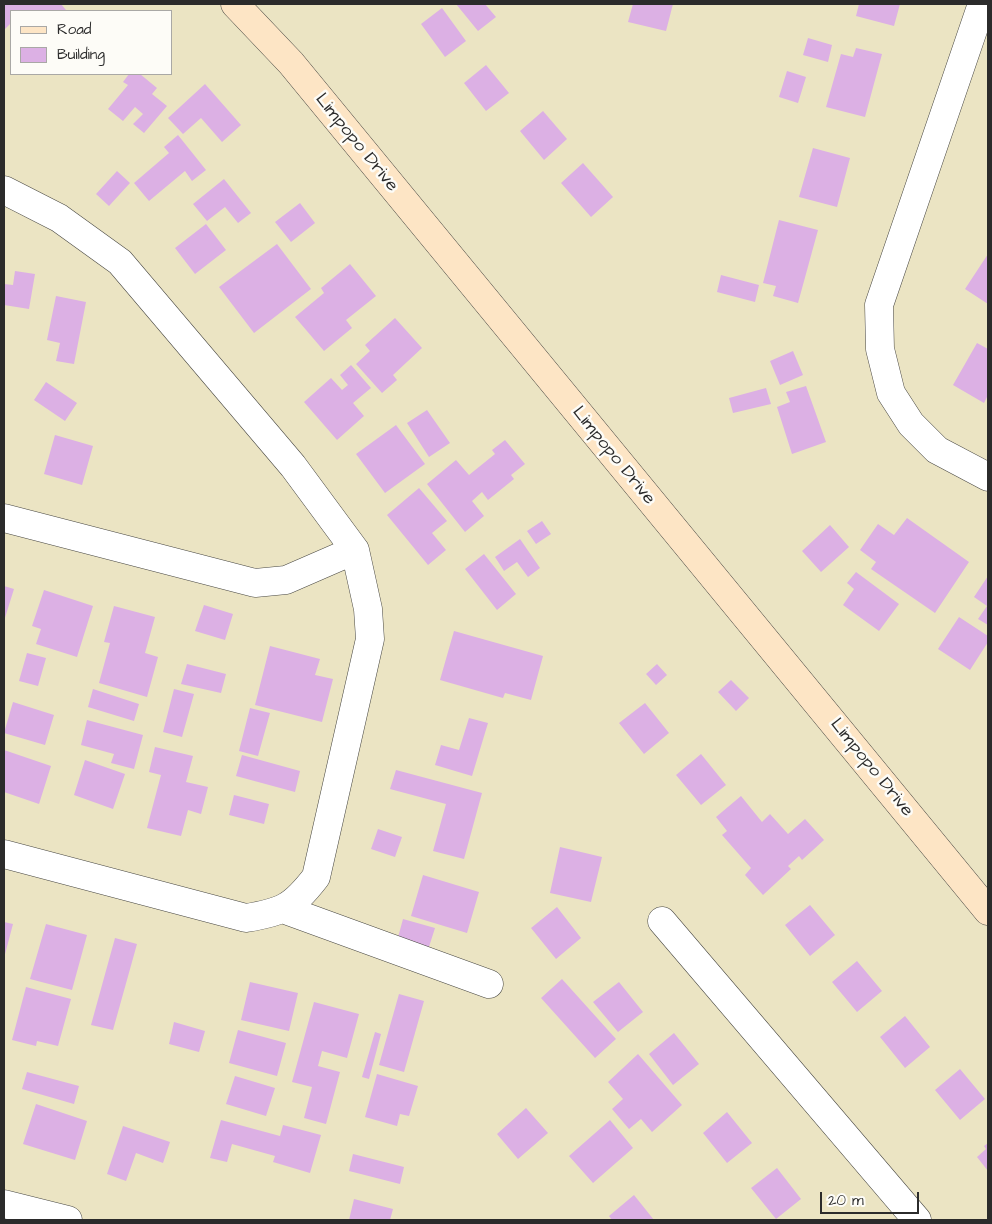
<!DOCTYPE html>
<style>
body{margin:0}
#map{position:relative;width:992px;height:1224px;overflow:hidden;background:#ebe4c3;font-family:"Architects Daughter",sans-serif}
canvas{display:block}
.frame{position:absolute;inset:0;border:5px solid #2b2b2b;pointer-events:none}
.legend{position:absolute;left:10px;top:10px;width:162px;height:65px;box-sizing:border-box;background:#fdfcf7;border:1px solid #a9a8a5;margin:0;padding:6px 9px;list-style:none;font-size:15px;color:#2b2b2b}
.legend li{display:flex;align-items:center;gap:10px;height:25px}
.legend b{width:25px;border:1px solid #a9a8a5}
.scale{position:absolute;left:820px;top:1192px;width:99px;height:22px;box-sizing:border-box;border:2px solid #2b2b2b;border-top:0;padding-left:6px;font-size:15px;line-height:18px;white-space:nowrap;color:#2b2b2b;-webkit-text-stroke:4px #fdfcf7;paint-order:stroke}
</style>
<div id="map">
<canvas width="992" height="1224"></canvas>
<div class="frame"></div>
<ul class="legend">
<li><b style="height:6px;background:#fde5c5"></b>Road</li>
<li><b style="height:14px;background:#dcb0e4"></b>Building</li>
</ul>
<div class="scale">20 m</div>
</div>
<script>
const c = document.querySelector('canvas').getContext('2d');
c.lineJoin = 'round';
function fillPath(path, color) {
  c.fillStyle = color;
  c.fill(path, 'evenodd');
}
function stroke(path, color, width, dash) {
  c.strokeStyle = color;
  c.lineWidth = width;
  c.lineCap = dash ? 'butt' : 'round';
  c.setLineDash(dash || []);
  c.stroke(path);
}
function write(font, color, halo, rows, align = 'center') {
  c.font = font + ' "Architects Daughter",sans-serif';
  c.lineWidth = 5;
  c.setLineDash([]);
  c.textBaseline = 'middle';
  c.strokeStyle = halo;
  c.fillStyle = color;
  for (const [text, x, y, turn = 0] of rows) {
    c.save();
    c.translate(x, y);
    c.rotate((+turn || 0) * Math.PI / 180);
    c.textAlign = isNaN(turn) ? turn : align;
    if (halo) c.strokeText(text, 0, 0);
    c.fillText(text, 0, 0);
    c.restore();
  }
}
fillPath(new Path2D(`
 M 4,4 L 61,4 L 66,10 L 65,11 L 11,11 L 11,23 L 4,30 Z
 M 456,4 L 485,4 L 496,17 L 478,31 Z
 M 633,4 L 673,4 L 666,31 L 628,22 Z
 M 859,4 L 900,4 L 894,26 L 856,16 Z
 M 442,8 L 466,41 L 445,57 L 421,24 Z
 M 808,38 L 832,45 L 828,62 L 803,55 Z
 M 856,48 L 882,54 L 865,117 L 826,107 L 841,54 L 853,57 Z
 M 486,65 L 509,93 L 486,111 L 464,83 Z
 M 787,71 L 806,77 L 798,103 L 779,97 Z
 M 129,74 L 140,74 L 157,88 L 152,94 L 167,106 L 144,133 L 133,124 L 143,114 L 135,107 L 123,121 L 108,109 L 128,85 L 123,82 Z
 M 205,84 L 241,125 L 222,142 L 201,118 L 183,134 L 168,118 Z
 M 543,111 L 567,139 L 544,160 L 520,131 Z
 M 178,135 L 206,170 L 192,181 L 185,171 L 149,201 L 134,183 L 169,153 L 164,147 Z
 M 813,148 L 850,158 L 837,207 L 799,197 Z
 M 583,163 L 613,197 L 591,217 L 561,183 Z
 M 117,171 L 130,183 L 109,206 L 96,194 Z
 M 224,179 L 251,213 L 238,223 L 225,207 L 207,221 L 193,204 Z
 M 300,203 L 315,223 L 291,242 L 275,222 Z
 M 779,220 L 818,230 L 798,303 L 773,296 L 776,286 L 763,283 Z
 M 206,224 L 226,250 L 195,274 L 175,248 Z
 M 277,244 L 311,289 L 254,333 L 219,287 Z
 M 988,254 L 988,304 L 965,289 Z
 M 350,264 L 376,296 L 346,320 L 352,328 L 324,351 L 295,317 L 324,293 L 321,288 Z
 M 15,271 L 35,274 L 29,309 L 4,305 L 4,284 L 13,285 Z
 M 721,275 L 759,285 L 755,302 L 717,292 Z
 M 56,296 L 86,302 L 74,364 L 56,361 L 60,343 L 47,340 Z
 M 395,318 L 422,348 L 393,375 L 397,380 L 382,393 L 356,364 L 370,351 L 365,345 Z
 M 977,343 L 988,349 L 988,395 L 984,403 L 953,385 Z
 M 793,351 L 803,375 L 780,385 L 770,361 Z
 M 351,365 L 371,388 L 353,403 L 364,416 L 337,440 L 304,402 L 331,378 L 342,390 L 348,385 L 340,375 Z
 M 46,382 L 77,403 L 65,421 L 34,400 Z
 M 806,386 L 826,442 L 792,454 L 777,407 L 790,402 L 786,392 Z
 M 766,388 L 771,404 L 733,413 L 729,398 Z
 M 427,410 L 450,443 L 429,457 L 407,423 Z
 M 396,425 L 425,464 L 385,493 L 356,454 Z
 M 55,435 L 93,446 L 82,485 L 44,474 Z
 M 505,440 L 525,464 L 511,475 L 514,479 L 488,500 L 482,492 L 472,501 L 484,516 L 465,532 L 427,484 L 456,460 L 469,475 L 495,454 L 492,450 Z
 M 419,488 L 447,521 L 432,533 L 446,550 L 428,565 L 387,515 Z
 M 907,518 L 969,562 L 935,613 L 871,569 L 876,562 L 860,550 L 878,524 L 894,535 Z
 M 542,521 L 551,534 L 536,544 L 527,531 Z
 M 830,525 L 849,547 L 821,572 L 802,551 Z
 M 520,539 L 540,568 L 528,577 L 517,562 L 504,571 L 495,557 Z
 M 484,554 L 516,594 L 497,610 L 465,569 Z
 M 856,572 L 899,604 L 879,631 L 843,605 L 854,589 L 847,583 Z
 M 988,576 L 988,625 L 978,619 L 987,606 L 974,597 Z
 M 4,586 L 14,589 L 4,621 Z
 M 44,590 L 93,606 L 77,657 L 36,644 L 41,629 L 32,626 Z
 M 204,605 L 233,614 L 225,640 L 195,631 Z
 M 114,606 L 155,617 L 145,653 L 158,657 L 147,697 L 99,683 L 110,643 L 104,642 Z
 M 959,617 L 988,636 L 988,642 L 970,670 L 938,649 Z
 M 454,631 L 543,656 L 531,700 L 505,693 L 503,698 L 440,680 Z
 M 270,646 L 320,659 L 315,675 L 333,679 L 322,722 L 255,705 Z
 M 27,653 L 46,658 L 38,686 L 19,681 Z
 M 187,664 L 226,674 L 221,693 L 181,684 Z
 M 657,664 L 667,675 L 656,685 L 646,674 Z
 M 731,680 L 749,698 L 736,711 L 718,692 Z
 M 93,689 L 139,704 L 134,721 L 88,707 Z
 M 174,689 L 194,694 L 182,737 L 163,732 Z
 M 13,702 L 54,715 L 45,745 L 4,733 Z
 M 645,703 L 669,733 L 644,754 L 619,723 Z
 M 250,708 L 270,713 L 258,756 L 239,751 Z
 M 469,718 L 488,723 L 472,776 L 435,765 L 441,745 L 459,750 Z
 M 87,720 L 143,735 L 134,769 L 111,763 L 114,754 L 81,745 Z
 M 155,747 L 193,756 L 186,782 L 208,787 L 201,814 L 188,810 L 181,836 L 147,828 L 161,775 L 149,772 Z
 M 4,750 L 51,766 L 39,804 L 4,792 Z
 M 701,754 L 726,785 L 701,805 L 676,775 Z
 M 242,755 L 300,771 L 295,792 L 236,776 Z
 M 85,760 L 125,774 L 113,809 L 74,795 Z
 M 396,770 L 482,793 L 464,859 L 433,851 L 446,804 L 390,789 Z
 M 234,795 L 269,804 L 264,824 L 229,815 Z
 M 741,796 L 762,822 L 770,814 L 788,834 L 805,819 L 824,840 L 802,860 L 799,856 L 788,866 L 791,869 L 763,895 L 745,875 L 751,868 L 722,835 L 727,831 L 716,817 Z
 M 378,829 L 402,837 L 395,857 L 371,849 Z
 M 560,847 L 602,857 L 591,902 L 550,893 Z
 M 423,875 L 479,892 L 467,933 L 411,916 Z
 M 810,905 L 835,935 L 810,956 L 785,925 Z
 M 557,907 L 581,938 L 556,959 L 531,928 Z
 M 403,919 L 435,928 L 428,950 L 397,941 Z
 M 4,922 L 13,924 L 4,958 Z
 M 46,924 L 87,935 L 72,990 L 30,979 Z
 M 115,938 L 137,944 L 113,1030 L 91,1025 Z
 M 857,961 L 882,991 L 857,1012 L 832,982 Z
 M 562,979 L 616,1039 L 595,1058 L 541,998 Z
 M 250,982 L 298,993 L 289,1031 L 241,1020 Z
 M 619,982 L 643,1012 L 618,1032 L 593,1002 Z
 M 26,987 L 71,999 L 58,1046 L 37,1041 L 36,1046 L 12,1040 Z
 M 399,994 L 424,1001 L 404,1072 L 379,1065 Z
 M 314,1002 L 359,1014 L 347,1058 L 322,1051 L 318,1066 L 340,1072 L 326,1124 L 304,1118 L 312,1087 L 292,1082 Z
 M 905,1016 L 930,1047 L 905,1068 L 880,1037 Z
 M 174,1022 L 205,1031 L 199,1052 L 169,1044 Z
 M 238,1030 L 286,1043 L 277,1076 L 229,1063 Z
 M 375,1032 L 381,1034 L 369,1079 L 362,1077 Z
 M 674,1033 L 699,1064 L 673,1085 L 649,1054 Z
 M 638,1054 L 682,1105 L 652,1132 L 641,1119 L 629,1129 L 612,1109 L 623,1099 L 608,1082 Z
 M 960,1069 L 985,1099 L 960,1120 L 935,1090 Z
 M 27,1072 L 79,1086 L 74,1104 L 22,1089 Z
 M 377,1074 L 418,1086 L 409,1116 L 400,1114 L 397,1126 L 365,1117 Z
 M 235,1076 L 275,1088 L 266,1116 L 226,1104 Z
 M 36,1104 L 87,1121 L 75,1160 L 23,1144 Z
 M 526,1108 L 548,1133 L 518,1159 L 497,1134 Z
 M 727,1112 L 752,1143 L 727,1163 L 703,1133 Z
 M 221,1120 L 280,1136 L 283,1125 L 321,1135 L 310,1173 L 273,1162 L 275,1156 L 232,1144 L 227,1162 L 210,1158 Z
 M 610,1120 L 633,1148 L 593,1183 L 569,1156 Z
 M 123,1126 L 170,1142 L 163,1163 L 136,1153 L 126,1181 L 107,1174 Z
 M 988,1143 L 988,1171 L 977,1157 L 986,1149 L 984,1146 Z
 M 353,1154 L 404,1167 L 400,1184 L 349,1171 Z
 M 777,1168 L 801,1199 L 776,1219 L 751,1188 Z
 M 634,1195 L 654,1220 L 612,1220 L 609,1216 Z
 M 354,1199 L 393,1209 L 390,1220 L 349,1220 Z`), '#dcb0e4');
const street = new Path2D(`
 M 982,4 L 879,305 L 880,349 L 891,393 L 911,424 L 937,450 L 988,477
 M 4,190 L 59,218 L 120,262 L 293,466 L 355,550 L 368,609 L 370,639 L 316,877 C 293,907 283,912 246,918 L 4,854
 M 4,518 L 255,583 L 286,580 L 355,550
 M 283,909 L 489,984
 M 662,921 L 917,1220
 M 4,1204 L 68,1220`);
const secondary = new Path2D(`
 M 235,4 L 291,63 L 988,911`);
stroke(street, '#484742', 29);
stroke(secondary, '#484742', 29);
stroke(street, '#fff', 28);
stroke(secondary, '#fde5c5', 28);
write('18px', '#2b2b2b', '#fdfcf7', [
 ["Limpopo Drive",356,143,51],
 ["Limpopo Drive",613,456,51],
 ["Limpopo Drive",871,768,51]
]);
</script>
